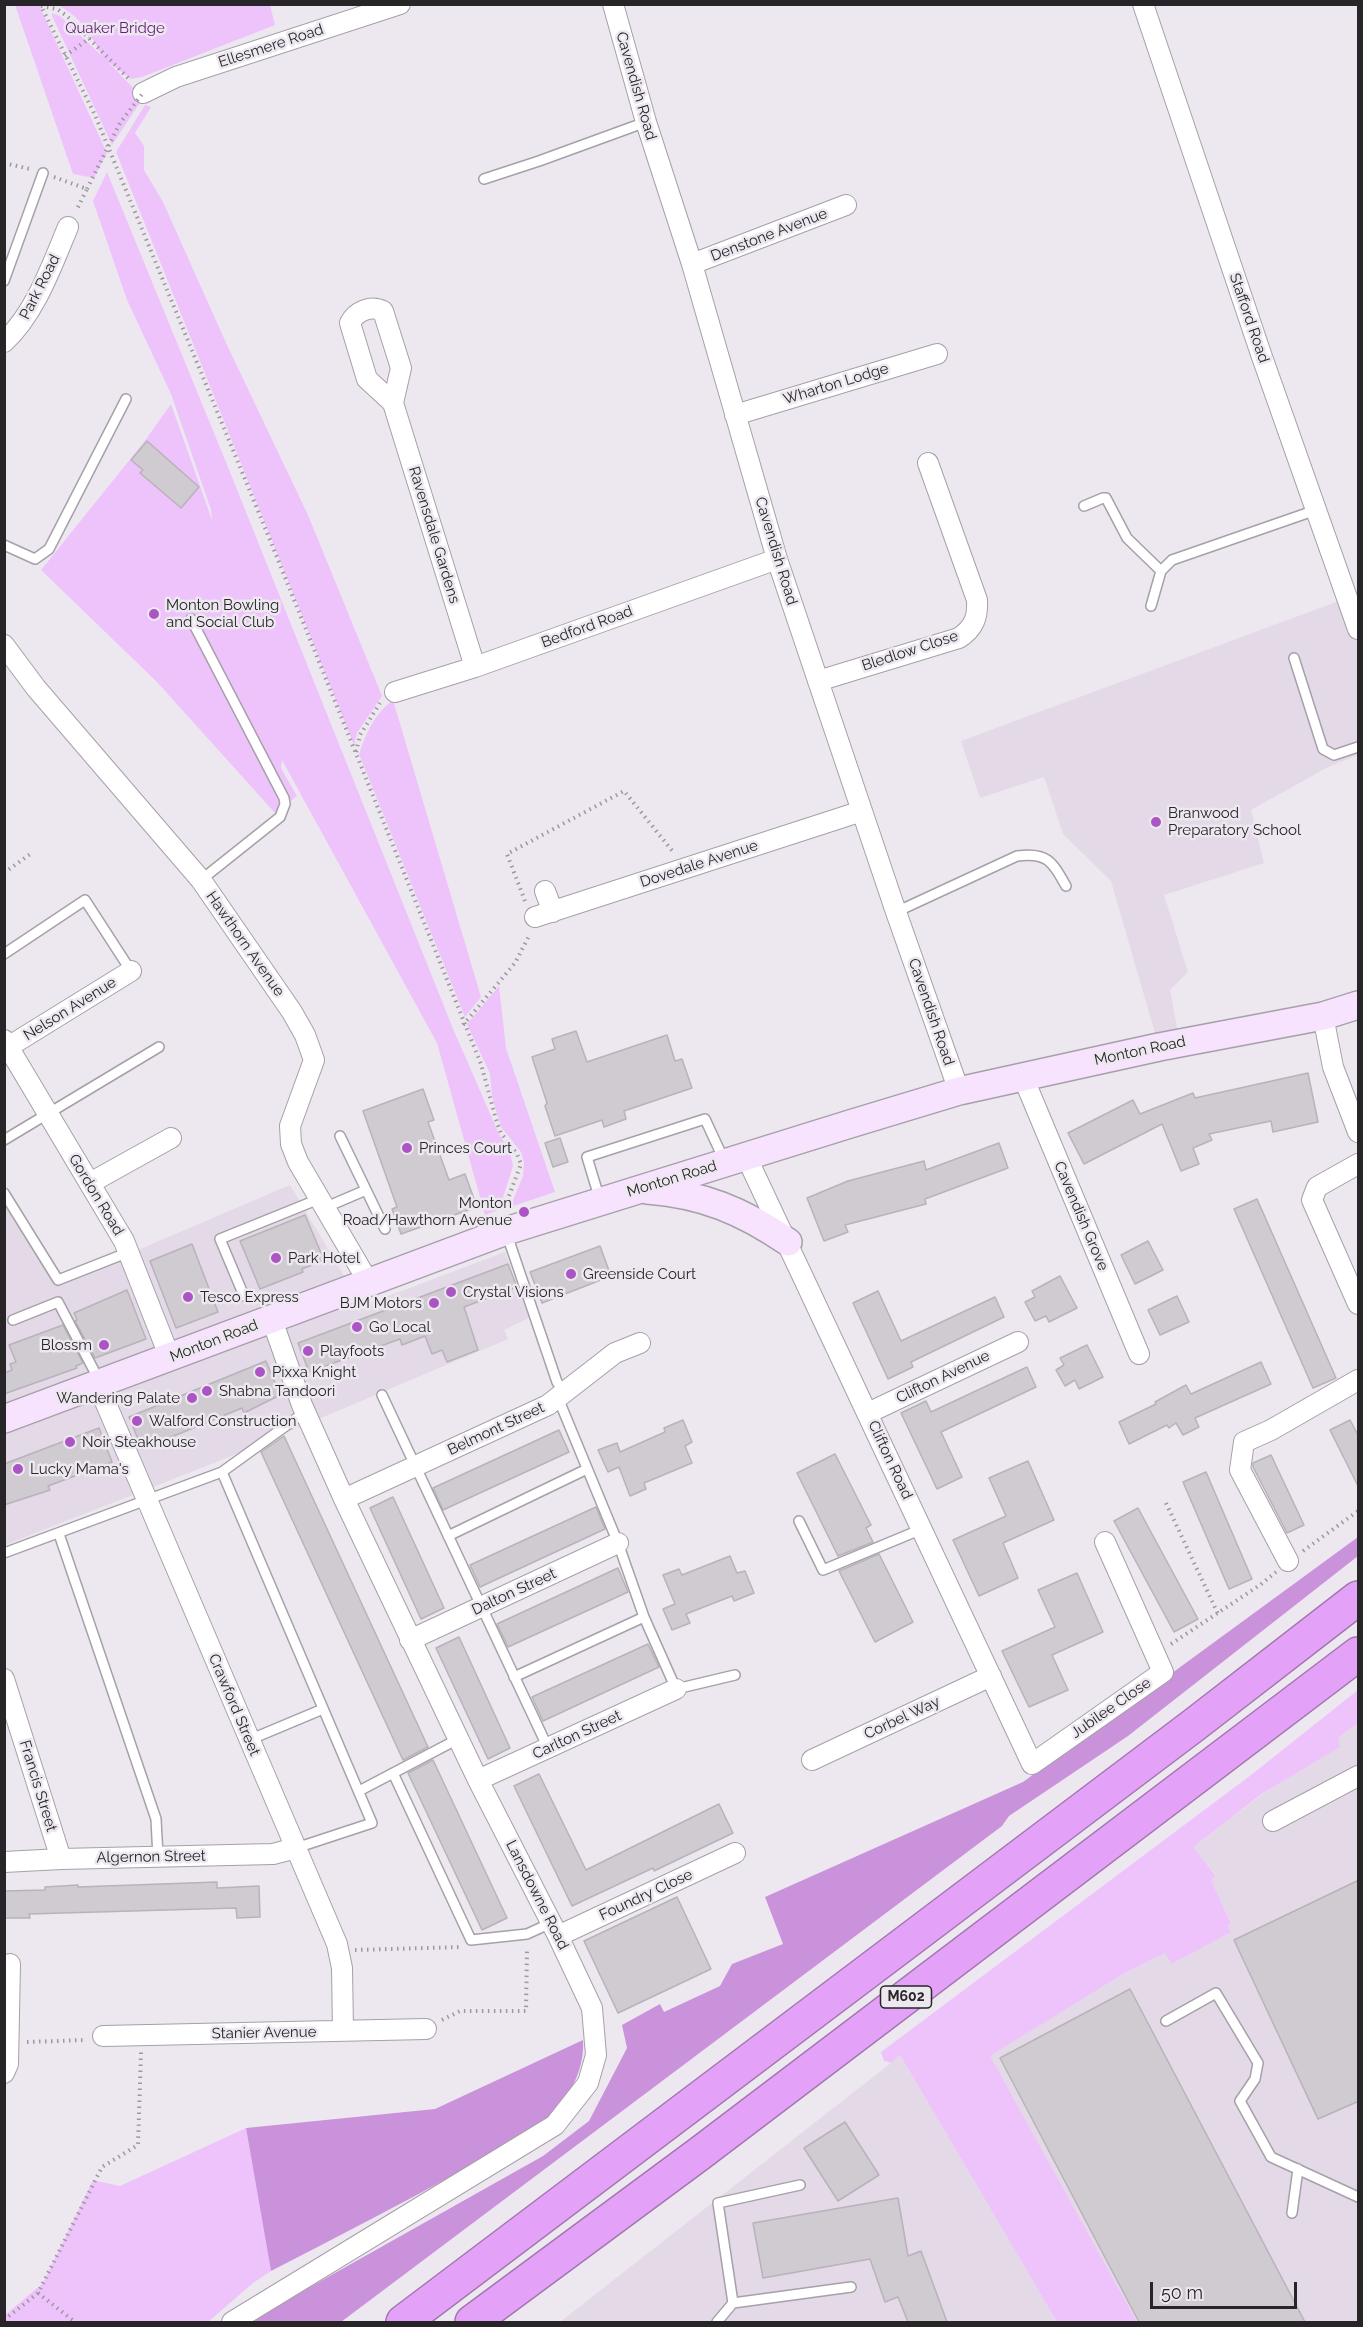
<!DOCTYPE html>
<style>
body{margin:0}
#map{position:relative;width:1363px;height:2327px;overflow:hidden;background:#ede8ef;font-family:Raleway,sans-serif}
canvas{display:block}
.frame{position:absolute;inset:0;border:6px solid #272528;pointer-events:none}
.scale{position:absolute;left:1150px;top:2282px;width:147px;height:27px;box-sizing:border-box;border:3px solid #272528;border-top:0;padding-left:8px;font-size:18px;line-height:21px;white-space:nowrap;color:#272528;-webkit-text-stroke:4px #ede8ef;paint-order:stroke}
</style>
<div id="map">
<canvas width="1363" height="2327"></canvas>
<div class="frame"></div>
<div class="scale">50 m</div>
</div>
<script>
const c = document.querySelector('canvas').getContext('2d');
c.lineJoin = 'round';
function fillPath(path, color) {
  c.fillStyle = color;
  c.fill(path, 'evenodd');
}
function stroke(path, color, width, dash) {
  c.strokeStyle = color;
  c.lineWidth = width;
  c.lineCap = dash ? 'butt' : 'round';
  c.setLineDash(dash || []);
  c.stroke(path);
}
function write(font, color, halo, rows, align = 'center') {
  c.font = font + ' Raleway,sans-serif';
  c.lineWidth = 5;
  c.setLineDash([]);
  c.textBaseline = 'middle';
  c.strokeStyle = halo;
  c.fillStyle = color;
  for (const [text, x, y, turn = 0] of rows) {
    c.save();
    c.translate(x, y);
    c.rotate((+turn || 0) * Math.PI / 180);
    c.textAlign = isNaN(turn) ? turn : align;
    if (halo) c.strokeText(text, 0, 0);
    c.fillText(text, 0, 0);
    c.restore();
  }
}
fillPath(new Path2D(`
 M 1347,598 L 1358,638 L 1358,755 L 1328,767 L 1251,810 L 1264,863 L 1164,895 L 1188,972 L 1170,990 L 1180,1043 L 1159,1047 L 1111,881 L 1063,834 L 1044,777 L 980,798 L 961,741 Z
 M 290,1185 L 362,1306 L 505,1252 L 529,1318 L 504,1330 L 508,1339 L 219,1461 L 5,1545 L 4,1200 L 56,1285 Z
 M 1358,1723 L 1358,2322 L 1137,2322 L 989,2056 L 1123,1974 L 1165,1952 L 1173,1964 L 1231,1931 L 1228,1925 L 1231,1922 L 1211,1880 L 1216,1875 L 1192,1847 Z
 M 900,2055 L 1057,2322 L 560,2322 L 891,2063 Z`), '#e4d9e7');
fillPath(new Path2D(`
 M 15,5 L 39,5 L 107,153 L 94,178 L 73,174 Z
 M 58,5 L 270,5 L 275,25 L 142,77 L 131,79 L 108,62 L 143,98 L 112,145 L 52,16 L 52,13 L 60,16 L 102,56 C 91,34 80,17 58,5 Z
 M 145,105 L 151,107 L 135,133 L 144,146 L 144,170 L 163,202 L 227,345 L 308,515 L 382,696 L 357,733 L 354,745 L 116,152 Z
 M 107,172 L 230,472 L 454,1031 L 499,1134 L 510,1152 L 513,1166 L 499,1210 L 485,1215 L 437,1043 L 282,760 L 281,768 L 297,796 L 275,813 L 157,682 L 41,570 L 144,442 L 171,404 L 212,520 L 211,510 L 171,394 L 127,300 L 93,201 Z
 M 393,700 L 481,997 L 465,1017 L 359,754 C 366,733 375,713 393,700 Z
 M 499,986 L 506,1048 L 555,1192 L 510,1207 L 523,1176 L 524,1162 L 521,1152 L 501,1127 L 492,1096 L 490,1074 L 467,1024 Z
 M 1358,1690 L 1358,1723 L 1338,1738 L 1340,1747 L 1263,1793 L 1193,1847 L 1216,1876 L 1211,1880 L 1231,1923 L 1228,1925 L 1231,1932 L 1172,1964 L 1165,1953 L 1123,1974 L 990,2056 L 1137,2322 L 1057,2322 L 900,2055 L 891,2063 L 884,2061 L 881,2052 L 1251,1775 Z
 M 246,2128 L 271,2271 L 253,2283 L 208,2322 L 5,2322 L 5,2315 L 43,2283 L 93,2180 L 120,2186 Z`), '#eec3fc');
fillPath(new Path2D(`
 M 1358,1537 L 1358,1556 L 1128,1736 L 1009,1816 L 1002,1826 L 341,2322 L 254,2322 L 262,2314 L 543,2156 L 589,2121 L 627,2048 L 622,2025 L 660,2004 L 664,2012 L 720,1986 L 732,1964 L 783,1944 L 765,1897 L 1023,1782 Z
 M 583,2040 C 585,2075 565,2104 539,2126 C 523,2140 488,2155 468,2167 C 403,2203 337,2237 271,2271 L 246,2128 L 435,2109 Z`), '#ca92db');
const building = new Path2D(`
 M 147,441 L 199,487 L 181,508 L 140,473 L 143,470 L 131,460 Z
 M 576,1031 L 587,1062 L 667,1035 L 675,1061 L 682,1059 L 692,1088 L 624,1111 L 626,1119 L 604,1127 L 602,1120 L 555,1136 L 545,1106 L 547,1103 L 532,1057 L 555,1049 L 552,1039 Z
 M 1308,1073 L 1318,1122 L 1273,1132 L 1271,1121 L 1209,1134 L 1212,1140 L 1193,1148 L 1199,1164 L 1181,1171 L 1162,1124 L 1084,1164 L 1068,1133 L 1133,1100 L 1140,1114 L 1193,1093 L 1195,1098 Z
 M 423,1089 L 434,1120 L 428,1122 L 449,1180 L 465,1174 L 477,1207 L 401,1234 L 392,1209 L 397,1207 L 363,1111 Z
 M 560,1138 L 568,1162 L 553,1167 L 545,1143 Z
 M 999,1143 L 1008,1168 L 925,1199 L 926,1204 L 845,1225 L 848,1232 L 824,1241 L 807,1198 L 848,1181 L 924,1161 L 926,1170 Z
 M 1257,1199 L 1336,1378 L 1313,1388 L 1234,1209 Z
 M 305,1215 L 324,1260 L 302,1269 L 303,1272 L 260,1289 L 240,1241 Z
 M 1148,1241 L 1163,1270 L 1135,1284 L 1121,1255 Z
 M 192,1244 L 218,1312 L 176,1328 L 150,1261 Z
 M 600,1246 L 611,1276 L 542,1303 L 530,1272 Z
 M 508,1264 L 517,1287 L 464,1307 L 478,1350 L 447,1362 L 442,1350 L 432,1354 L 425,1336 L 402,1345 L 400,1339 L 309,1372 L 298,1343 Z
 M 1060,1276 L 1077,1308 L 1049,1322 L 1046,1316 L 1035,1321 L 1025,1302 L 1035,1297 L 1032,1291 Z
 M 127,1290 L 146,1339 L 95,1358 L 75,1321 L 77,1320 L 74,1313 Z
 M 878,1291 L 901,1341 L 995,1297 L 1004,1317 L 911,1362 L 913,1367 L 888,1379 L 853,1303 Z
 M 1177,1296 L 1189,1322 L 1160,1335 L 1148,1310 Z
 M 63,1325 L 83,1363 L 76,1366 L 77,1368 L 4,1394 L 4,1373 L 12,1370 L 10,1364 L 16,1362 L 9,1345 Z
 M 1087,1345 L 1103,1377 L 1079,1389 L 1075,1380 L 1065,1386 L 1056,1370 L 1064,1365 L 1060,1358 Z
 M 266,1361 L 280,1395 L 244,1413 L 242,1408 L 142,1449 L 129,1417 Z
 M 1261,1362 L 1271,1384 L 1195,1418 L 1199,1427 L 1183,1435 L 1176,1423 L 1169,1428 L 1167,1425 L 1129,1444 L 1119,1422 L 1156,1404 L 1155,1402 L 1186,1385 L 1191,1394 Z
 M 1027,1367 L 1036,1387 L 941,1432 L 962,1477 L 937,1489 L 901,1413 L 926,1401 L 931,1412 Z
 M 683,1420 L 692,1442 L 685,1446 L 692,1463 L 644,1483 L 646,1489 L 630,1496 L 619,1467 L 608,1472 L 598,1450 L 617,1443 L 620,1452 L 665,1432 L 664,1428 Z
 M 1350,1420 L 1359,1437 L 1359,1488 L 1330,1430 Z
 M 99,1428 L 112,1462 L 48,1486 L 50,1490 L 4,1505 L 4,1464 Z
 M 559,1430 L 569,1452 L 443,1510 L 433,1488 Z
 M 284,1436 L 428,1747 L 403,1760 L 261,1452 Z
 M 835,1454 L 871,1525 L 866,1528 L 873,1542 L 838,1556 L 797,1473 Z
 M 1271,1455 L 1304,1525 L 1287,1533 L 1253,1467 L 1253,1463 Z
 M 1028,1461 L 1054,1520 L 1003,1543 L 1018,1578 L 979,1596 L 953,1540 L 1006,1516 L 989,1478 Z
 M 1206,1472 L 1252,1579 L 1229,1589 L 1183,1482 Z
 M 393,1497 L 444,1608 L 421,1619 L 370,1508 Z
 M 596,1507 L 605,1529 L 480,1587 L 470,1565 Z
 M 1138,1508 L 1198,1619 L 1174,1632 L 1114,1521 Z
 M 879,1554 L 913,1622 L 875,1642 L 839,1571 Z
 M 730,1556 L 737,1573 L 745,1571 L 754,1593 L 734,1601 L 732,1596 L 686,1614 L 690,1623 L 672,1630 L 663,1609 L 675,1604 L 663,1575 L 679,1569 L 682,1575 Z
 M 618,1568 L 628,1592 L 508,1647 L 497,1624 Z
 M 1077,1573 L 1103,1632 L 1052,1655 L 1068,1690 L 1029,1707 L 1002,1651 L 1055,1627 L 1038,1590 Z
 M 459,1637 L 510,1748 L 488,1759 L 436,1648 Z
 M 648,1644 L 659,1667 L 543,1721 L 532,1697 Z
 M 433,1760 L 507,1918 L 482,1930 L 408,1773 Z
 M 539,1774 L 586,1870 L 719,1804 L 733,1833 L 654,1871 L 653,1868 L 572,1906 L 514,1786 Z
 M 1359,1880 L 1359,2101 L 1318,2119 L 1234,1940 Z
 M 217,1882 L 217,1888 L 259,1886 L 260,1917 L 237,1918 L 236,1908 L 63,1913 L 29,1914 L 30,1918 L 4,1918 L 4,1891 L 45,1890 L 45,1887 L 78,1885 L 78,1887 Z
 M 677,1897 L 711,1969 L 618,2013 L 584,1941 Z
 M 1130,1989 L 1305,2322 L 1139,2322 L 1000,2058 Z
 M 845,2122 L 879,2175 L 838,2201 L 804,2148 Z
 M 898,2198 L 908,2256 L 921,2251 L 947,2322 L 908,2322 L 898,2297 L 885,2302 L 870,2259 L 763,2278 L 753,2223 Z`);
fillPath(building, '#d0cad1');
stroke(building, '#b8b2ba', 1.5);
const service = new Path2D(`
 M 484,179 L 539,161 L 646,122
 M 4,281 L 43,173
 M 1084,506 L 1103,498 L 1106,498 L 1127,538 L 1161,571
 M 4,545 L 35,559 L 49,549 L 126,399
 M 1151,606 L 1161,571 L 1172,560 L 1316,510
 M 191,619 L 284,798 L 285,804 L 280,817 L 201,880
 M 1294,658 L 1323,749 L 1334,755 L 1358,747
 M 896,912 L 1017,856 C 1047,852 1052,861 1066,886
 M 4,954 L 85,900 L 131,971
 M 340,1136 L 385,1229
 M 4,1140 L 159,1047
 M 4,1193 L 58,1280 L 129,1252
 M 600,1200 L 587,1157 L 705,1119 L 724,1160
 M 324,1208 L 366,1190
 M 506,1232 L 557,1382 L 564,1393
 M 244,1296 L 220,1239 L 319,1199
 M 13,1320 L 58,1302 L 100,1382
 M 382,1395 L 548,1748
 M 558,1398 L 618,1543 L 644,1617 L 676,1689 L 735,1675
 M 222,1472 L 305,1412
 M 799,1521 L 823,1570 L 922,1529
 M 59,1534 L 156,1819 L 158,1857
 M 448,1536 L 587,1469
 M 4,1553 L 222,1472 L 372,1823 L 296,1848
 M 514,1677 L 644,1617
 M 249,1740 L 323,1709
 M 393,1773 L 471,1940 L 527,1934 L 551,1923
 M 359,1791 L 458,1739
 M 1166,2021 L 1216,1993 L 1258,2063 L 1255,2079 L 1240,2101 L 1271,2157 L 1358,2197
 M 1292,2213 L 1298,2169
 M 733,2303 L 718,2203 L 800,2185
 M 717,2322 L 733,2303 L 851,2287`);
const minor = new Path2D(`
 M 613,4 L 646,122 L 692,264 L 777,559 L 896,912 L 959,1091
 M 1143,4 L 1261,354 L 1358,629
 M 143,93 L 176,77 L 400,4
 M 692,264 L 846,205
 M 4,342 C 35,314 52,265 68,227
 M 393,403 L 401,368 L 383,311 C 371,305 356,311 350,323 L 367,379 L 393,403 L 475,667
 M 735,415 L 937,354
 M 4,645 L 36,688 L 201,880 L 292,1012 L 305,1035 L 314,1060 L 290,1126 L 291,1144 L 298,1162 L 369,1283
 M 818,681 L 959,638 C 974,628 978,617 977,600 L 928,463
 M 395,692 L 475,667 L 777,559
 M 545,891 L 553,912
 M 535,917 L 862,811
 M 1323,1016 L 1333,1067 L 1358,1132
 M 4,1040 L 124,1241 L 170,1358
 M 8,1047 L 131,971
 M 1023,1077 L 1139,1354
 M 746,1156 L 1032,1764 L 1163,1672 L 1105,1542
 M 1358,1164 L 1317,1187 L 1312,1200 L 1358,1304
 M 90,1183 L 171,1138
 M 98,1385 L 337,1944 L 342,1968 L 343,2031
 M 868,1413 L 1018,1342
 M 344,1499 L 548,1405 L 615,1353 L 640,1343
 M 1288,1561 L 1240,1470 L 1244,1442 L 1271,1430 L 1358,1380
 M 410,1640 L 618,1543
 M 4,1679 L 61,1859
 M 812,1760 L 991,1676
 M 478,1780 L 676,1689
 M 1273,1821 L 1358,1776
 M 4,1862 L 61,1859 L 273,1854 L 296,1848
 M 558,1936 L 735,1853
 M 103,2036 L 426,2029
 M 4,2073 L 8,2064 L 10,1964
 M 232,2322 L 555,2125 L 588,2083 L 596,2055 L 592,2008 L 558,1936 L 478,1780 L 344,1499 L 302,1405 L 272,1320`);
const secondary = new Path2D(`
 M 647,1190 C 702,1194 743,1211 788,1242
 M 4,1419 L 506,1231 L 850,1124 L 959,1091 L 1159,1047 L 1323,1016 L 1358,1005`);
const motorway = new Path2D(`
 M 403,2322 L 1194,1725 L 1358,1598
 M 472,2322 L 699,2154 L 1358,1654`);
stroke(service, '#a6a0a8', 12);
stroke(minor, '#a6a0a8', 22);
stroke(secondary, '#a6a0a8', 30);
stroke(motorway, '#a176af', 36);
stroke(new Path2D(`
 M 40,4 L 95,115 L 268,535 L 481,1064 L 497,1123 L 501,1133 L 517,1154 L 521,1164 L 504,1209
 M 41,6 L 57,9 L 67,16 L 130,80
 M 65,56 L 90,38
 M 4,163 L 30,169
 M 54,177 L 87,189 L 76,211
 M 356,752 L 360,735 L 380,703
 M 4,873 L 33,852
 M 525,901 L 507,854 L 624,791 L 674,853
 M 463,1025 L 515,963 L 530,934
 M 1166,1503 L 1218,1614
 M 1303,1551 L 1358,1511
 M 1171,1644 L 1260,1585 L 1276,1572
 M 355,1950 L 462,1947
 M 442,2020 L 460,2011 L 526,2011 L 527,1948
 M 27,2042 L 86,2040
 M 38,2293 L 75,2322
 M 4,2320 L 38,2293 L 102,2167 L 138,2145 L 141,2052`), '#9c989d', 4, [1.5, 4.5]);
stroke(service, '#fff', 9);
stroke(minor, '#fff', 20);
stroke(secondary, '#f7e3fd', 27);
stroke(motorway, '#e3a2f7', 33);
stroke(new Path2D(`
 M 87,189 L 120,123 L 143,93`), '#9c989d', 4, [1.5, 4.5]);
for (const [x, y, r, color] of [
 [154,614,6,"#aa55c3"],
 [1156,822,6,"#aa55c3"],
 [407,1148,6,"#aa55c3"],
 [524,1212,6,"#aa55c3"],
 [276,1258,6,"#aa55c3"],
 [571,1274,6,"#aa55c3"],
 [451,1292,6,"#aa55c3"],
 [188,1297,6,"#aa55c3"],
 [434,1303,6,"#aa55c3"],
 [357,1327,6,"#aa55c3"],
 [104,1345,6,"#aa55c3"],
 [308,1351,6,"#aa55c3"],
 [260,1372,6,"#aa55c3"],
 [207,1391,6,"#aa55c3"],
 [192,1398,6,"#aa55c3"],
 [137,1421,6,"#aa55c3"],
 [70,1442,6,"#aa55c3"],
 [18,1469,6,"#aa55c3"]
]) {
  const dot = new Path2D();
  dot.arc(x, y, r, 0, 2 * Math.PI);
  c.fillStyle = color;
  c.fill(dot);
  stroke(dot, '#ede8ef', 2);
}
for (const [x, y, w] of [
 [906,1997,51]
]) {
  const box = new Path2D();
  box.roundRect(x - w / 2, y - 11, w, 22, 4.5);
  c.fillStyle = '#ede8ef';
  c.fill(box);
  stroke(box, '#272528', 1.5);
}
write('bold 14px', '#272528', null, [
 ["M602",906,1997]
]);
write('15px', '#652178', '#ede8ef', [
 ["Quaker Bridge",115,28]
]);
write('15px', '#272528', '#ede8ef', [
 ["Ellesmere Road",271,46,-18],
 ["Cavendish Road",636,86,74],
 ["Denstone Avenue",769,235,-21],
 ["Park Road",40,287,-63],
 ["Stafford Road",1249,318,71],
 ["Wharton Lodge",836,384,-17],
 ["Ravensdale Gardens",434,535,73],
 ["Cavendish Road",776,551,73],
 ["Bedford Road",587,627,-20],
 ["Bledlow Close",910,651,-18],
 ["Dovedale Avenue",699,864,-18],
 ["Hawthorn Avenue",245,944,55],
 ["Nelson Avenue",70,1009,-32],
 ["Cavendish Road",931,1012,71],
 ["Monton Road",1140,1051,-12],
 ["Monton Road",672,1179,-17],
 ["Gordon Road",96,1195,59],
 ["Cavendish Grove",1081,1216,67],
 ["Monton Road",214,1341,-21],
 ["Clifton Avenue",943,1377,-26],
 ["Belmont Street",496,1429,-25],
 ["Clifton Road",890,1460,65],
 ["Dalton Street",514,1592,-25],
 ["Crawford Street",234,1705,67],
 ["Jubilee Close",1111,1708,-35],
 ["Corbel Way",902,1718,-25],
 ["Carlton Street",577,1735,-25],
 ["Francis Street",38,1786,73],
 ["Algernon Street",151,1857,-1],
 ["Lansdowne Road",537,1895,63],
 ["Foundry Close",646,1895,-25],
 ["Stanier Avenue",264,2033,-1]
]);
write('15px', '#272528', '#ede8ef', [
 ["Monton Bowling",166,605],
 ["and Social Club",166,622],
 ["Branwood",1168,813],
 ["Preparatory School",1168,830],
 ["Princes Court",419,1148],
 ["Monton",512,1203,"right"],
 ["Road/Hawthorn Avenue",512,1220,"right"],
 ["Park Hotel",288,1258],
 ["Greenside Court",583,1274],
 ["Crystal Visions",463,1292],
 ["Tesco Express",200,1297],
 ["BJM Motors",422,1303,"right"],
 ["Go Local",369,1327],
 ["Blossm",92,1345,"right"],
 ["Playfoots",320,1351],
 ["Pixxa Knight",272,1372],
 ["Shabna Tandoori",219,1391],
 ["Wandering Palate",180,1398,"right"],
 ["Walford Construction",149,1421],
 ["Noir Steakhouse",82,1442],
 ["Lucky Mama's",30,1469]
], 'left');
</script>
